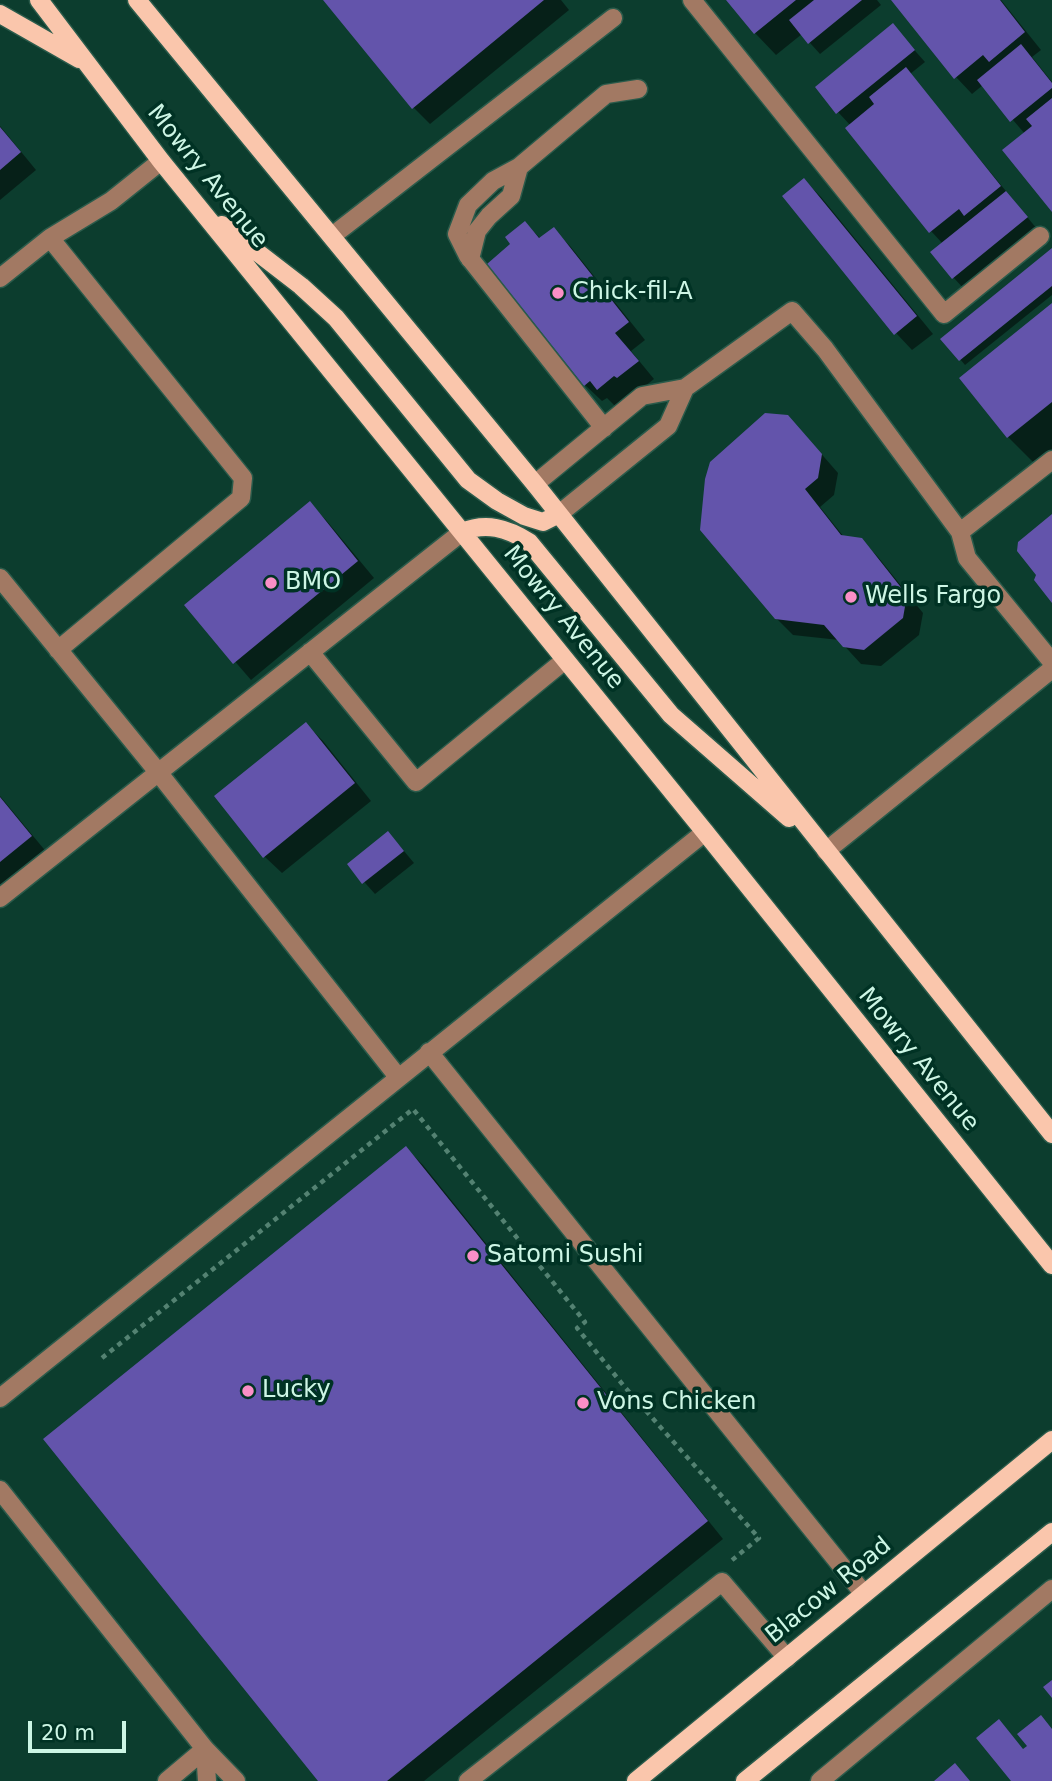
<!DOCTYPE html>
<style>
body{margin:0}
#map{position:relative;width:1052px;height:1781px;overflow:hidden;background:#0c3d2e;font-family:"DejaVu Sans",sans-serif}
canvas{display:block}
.scale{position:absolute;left:28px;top:1721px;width:98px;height:32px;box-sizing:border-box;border:4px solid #cdf6e5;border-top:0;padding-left:9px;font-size:21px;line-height:24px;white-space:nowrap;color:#cdf6e5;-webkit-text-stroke:5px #003224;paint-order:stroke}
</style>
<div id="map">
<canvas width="1052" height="1781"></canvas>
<div class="scale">20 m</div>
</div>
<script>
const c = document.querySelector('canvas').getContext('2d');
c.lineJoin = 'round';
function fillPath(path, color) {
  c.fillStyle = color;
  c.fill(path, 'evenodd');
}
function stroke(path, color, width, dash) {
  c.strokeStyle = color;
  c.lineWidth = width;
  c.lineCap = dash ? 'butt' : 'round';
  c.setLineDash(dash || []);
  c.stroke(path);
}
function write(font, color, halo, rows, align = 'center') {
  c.font = font + ' "DejaVu Sans",sans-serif';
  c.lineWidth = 7;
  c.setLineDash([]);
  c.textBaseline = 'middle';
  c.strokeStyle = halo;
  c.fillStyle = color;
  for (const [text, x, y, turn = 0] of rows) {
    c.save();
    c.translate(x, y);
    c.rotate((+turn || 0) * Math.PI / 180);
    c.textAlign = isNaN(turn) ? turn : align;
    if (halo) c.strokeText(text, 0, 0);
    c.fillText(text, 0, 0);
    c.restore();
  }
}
fillPath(new Path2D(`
 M 325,0 L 561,0 L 569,10 L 430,124 L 413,107 Z
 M 728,0 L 877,0 L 881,5 L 820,54 L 802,34 L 776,55 L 755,33 Z
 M 893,0 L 1001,0 L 1041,50 L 1032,57 L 1052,82 L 1052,210 L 1025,134 L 983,85 L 972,94 L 956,77 Z
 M 893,26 L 925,62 L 910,74 L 1037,229 L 964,289 L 953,277 L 943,244 L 931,231 L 851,126 L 838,112 Z
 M 0,126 L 36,170 L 0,200 Z
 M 804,180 L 821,197 L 933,334 L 912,350 L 896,333 Z
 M 525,223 L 541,239 L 553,229 L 570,246 L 645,340 L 631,351 L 654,379 L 635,394 L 632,391 L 615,406 L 607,398 L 602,401 L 585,385 L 513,244 Z
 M 1052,250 L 1052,295 L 965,365 L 943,339 Z
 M 1052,305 L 1052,454 L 1037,466 L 1008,437 Z
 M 804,434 L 838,473 L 834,495 L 820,507 L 844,537 L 861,539 L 878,557 L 923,613 L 919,635 L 881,666 L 861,664 L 839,640 L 793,635 L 776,618 Z
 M 310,504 L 326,520 L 374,578 L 251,680 L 187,606 Z
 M 306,724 L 323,741 L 371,801 L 282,873 L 265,857 L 217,797 Z
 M 0,796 L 48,854 L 0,893 Z
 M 399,845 L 414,863 L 375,894 L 349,865 Z
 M 406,1148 L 423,1165 L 723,1539 L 424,1781 L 320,1781 Z`), '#0007');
fillPath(new Path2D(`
 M 323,0 L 544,0 L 412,109 Z
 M 726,0 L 796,0 L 754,34 Z
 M 814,0 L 862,0 L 808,44 L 789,20 Z
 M 891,0 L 1000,0 L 1025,32 L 989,62 L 983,55 L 954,79 Z
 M 893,23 L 915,50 L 836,114 L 815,87 Z
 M 1021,44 L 1052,83 L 1052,88 L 1010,122 L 977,80 Z
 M 906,67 L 1001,186 L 964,216 L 959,209 L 929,233 L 845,128 L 874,104 L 869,97 Z
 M 1052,98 L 1052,212 L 1002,150 L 1032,126 L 1026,119 Z
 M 0,127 L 21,152 L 0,170 Z
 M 804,178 L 917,316 L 894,335 L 782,196 Z
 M 1006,191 L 1028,217 L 952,279 L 930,252 Z
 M 525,221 L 539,238 L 554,227 L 629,322 L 615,333 L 639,361 L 617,378 L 614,376 L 597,390 L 590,381 L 584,386 L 487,264 L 510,244 L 505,237 Z
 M 1052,248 L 1052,286 L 959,361 L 940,339 Z
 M 1052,303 L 1052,402 L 1007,438 L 959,378 Z
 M 765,413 L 788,415 L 822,454 L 818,478 L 805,489 L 841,535 L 862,538 L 907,595 L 903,618 L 864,650 L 843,647 L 824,625 L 775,619 L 700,530 L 705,479 L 710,462 Z
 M 310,501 L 358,561 L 233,664 L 184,605 Z
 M 1052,514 L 1052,603 L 1034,580 L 1036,575 L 1017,551 L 1018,542 Z
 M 306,722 L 355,783 L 263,858 L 214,796 Z
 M 0,797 L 32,836 L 0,862 Z
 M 388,831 L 404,851 L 362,884 L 347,864 Z
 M 406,1146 L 708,1521 L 387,1781 L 318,1781 L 43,1439 Z
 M 1052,1680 L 1052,1698 L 1043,1687 Z
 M 1041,1715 L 1052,1729 L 1052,1781 L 1011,1781 L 976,1738 L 999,1719 L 1023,1749 L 1027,1746 L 1017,1734 Z
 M 955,1763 L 970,1781 L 934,1781 Z`), '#6354ab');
const minor = new Path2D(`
 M 692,0 L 944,314 L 1040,236
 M 332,236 L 613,18
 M 50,238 L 111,201 L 161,161
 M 470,259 L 477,231 L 489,216 L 511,196 L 519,167
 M 0,278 L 50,238 L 243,478 L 241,498 L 58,650
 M 604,428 L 468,256 L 457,234 L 468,205 L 493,181 L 519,167 L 606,94 L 638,89
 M 535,484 L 642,396 L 685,388 L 792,311 L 825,349 L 960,532 L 967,558 L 1052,662
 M 559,514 L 668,426 L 685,388
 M 960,532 L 1052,460
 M 0,578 L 158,772 L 398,1077
 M 310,652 L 416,782 L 565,660
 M 826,851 L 1052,669
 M 0,898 L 462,532
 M 429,1052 L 864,1594
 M 0,1398 L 705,832
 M 0,1490 L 205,1749 L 236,1781
 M 205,1749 L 207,1781
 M 167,1781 L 205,1749
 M 468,1781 L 722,1582 L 787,1658
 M 820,1781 L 1052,1589`);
const major = new Path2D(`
 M 39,0 L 161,161 L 705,832 L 1052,1265
 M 137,0 L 535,484 L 1052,1134
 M 0,14 L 79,59
 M 222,225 L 301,286 L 336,318 L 468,480 L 497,501 L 524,516 L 543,522 L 559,514
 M 462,532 C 486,522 507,528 529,542 L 671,715 L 789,818
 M 636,1781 L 1052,1440
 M 745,1781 L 1052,1532`);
stroke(minor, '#2b5b4b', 21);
stroke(major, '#2b5b4b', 21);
stroke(new Path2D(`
 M 102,1358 L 413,1109 L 585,1322 L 577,1328 L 623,1385 L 759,1538 L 731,1561`), '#548272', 4.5, [5, 5]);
stroke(minor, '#a27963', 18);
stroke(major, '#fac6ac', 18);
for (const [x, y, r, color] of [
 [558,293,7,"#fa8fc7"],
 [271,583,7,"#fa8fc7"],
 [851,597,7,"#fa8fc7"],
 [473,1256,7,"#fa8fc7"],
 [248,1391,7,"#fa8fc7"],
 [583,1403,7,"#fa8fc7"]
]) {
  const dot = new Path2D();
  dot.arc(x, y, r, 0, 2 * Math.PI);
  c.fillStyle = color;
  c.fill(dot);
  stroke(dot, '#003224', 2.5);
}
write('24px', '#cdf6e5', '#003224', [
 ["Mowry Avenue",207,177,51],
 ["Mowry Avenue",563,618,51],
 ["Mowry Avenue",918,1060,51],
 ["Blacow Road",829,1591,-39]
]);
write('24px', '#cdf6e5', '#003224', [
 ["Chick-fil-A",572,293],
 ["BMO",285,583],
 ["Wells Fargo",865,597],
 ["Satomi Sushi",487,1256],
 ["Lucky",262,1391],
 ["Vons Chicken",597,1403]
], 'left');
</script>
